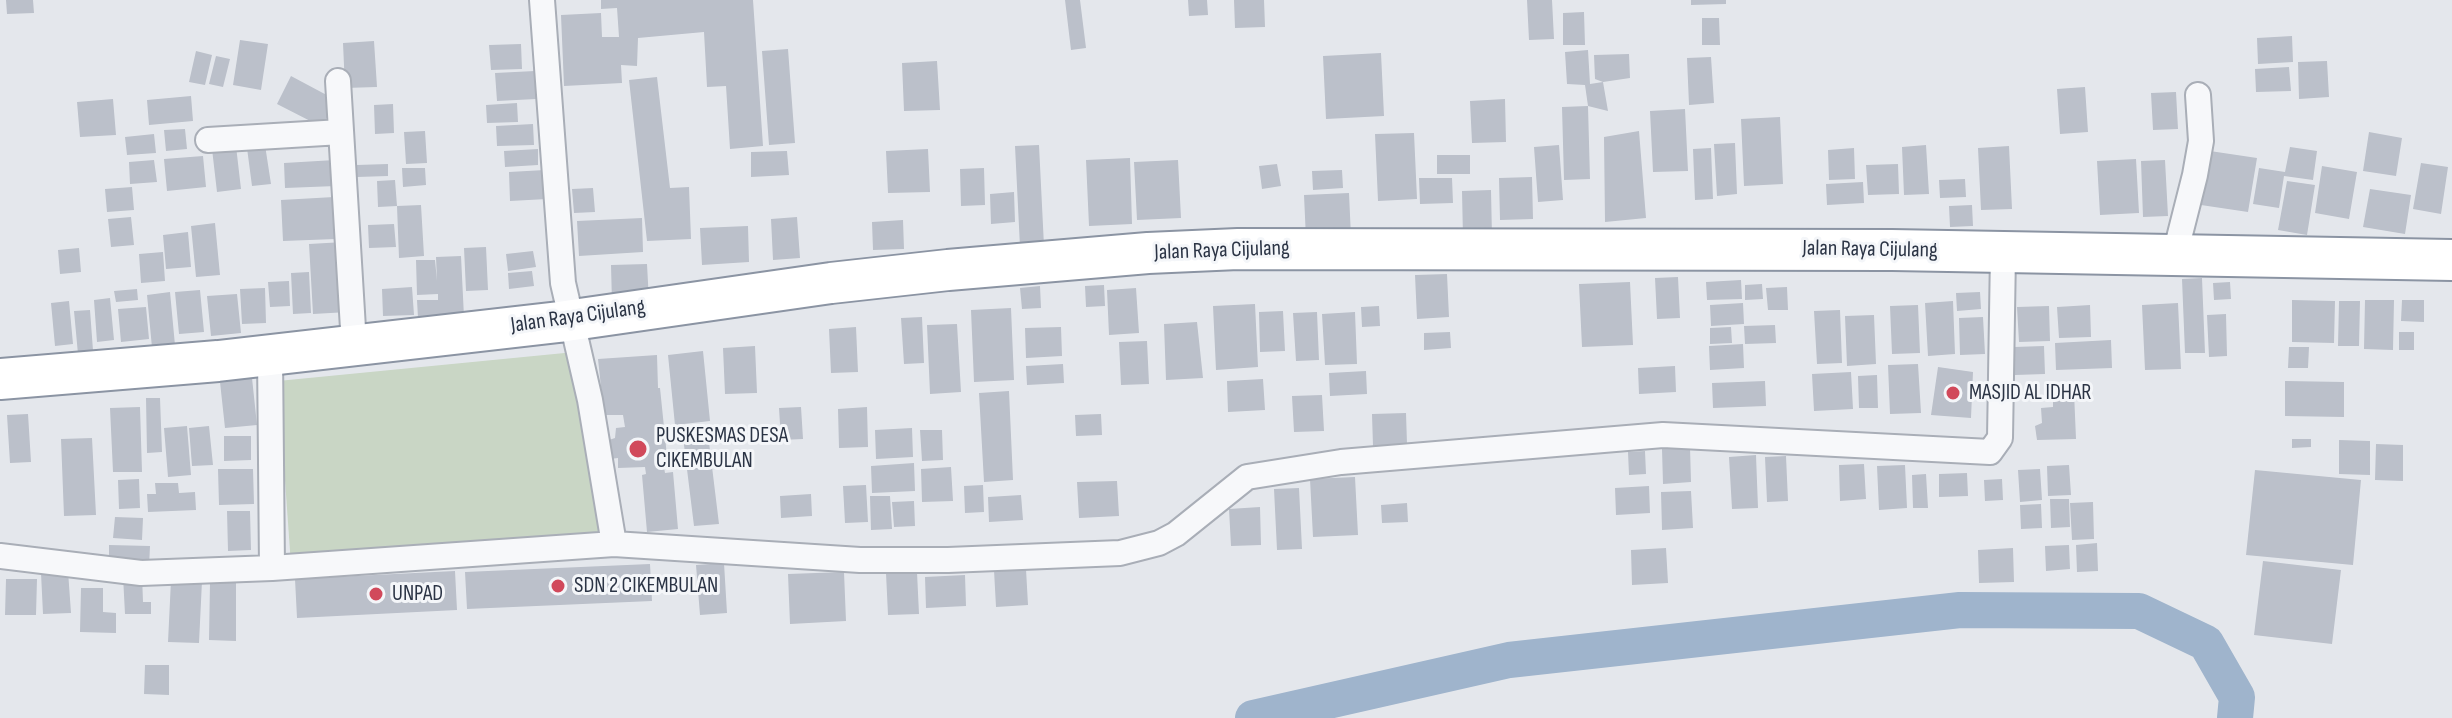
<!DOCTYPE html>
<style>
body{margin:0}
canvas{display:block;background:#e4e7ec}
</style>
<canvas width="2452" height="718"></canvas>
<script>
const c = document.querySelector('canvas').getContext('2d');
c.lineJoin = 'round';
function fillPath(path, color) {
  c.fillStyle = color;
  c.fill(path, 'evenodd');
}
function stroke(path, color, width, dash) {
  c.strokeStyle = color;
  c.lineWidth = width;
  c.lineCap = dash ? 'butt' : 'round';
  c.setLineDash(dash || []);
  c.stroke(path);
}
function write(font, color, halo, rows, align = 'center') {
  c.font = font + ' "Sofia Sans Condensed",sans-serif';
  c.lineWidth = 6;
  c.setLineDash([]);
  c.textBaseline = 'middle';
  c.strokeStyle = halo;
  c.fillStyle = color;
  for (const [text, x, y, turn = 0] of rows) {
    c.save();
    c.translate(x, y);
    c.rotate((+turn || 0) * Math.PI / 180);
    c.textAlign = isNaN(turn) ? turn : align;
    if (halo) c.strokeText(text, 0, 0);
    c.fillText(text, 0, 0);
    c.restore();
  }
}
fillPath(new Path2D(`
 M 585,351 L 603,542 L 291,565 L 278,381 Z`), '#c9d6c5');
stroke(new Path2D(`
 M 1253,718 L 1509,660 L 1960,610 L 2139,611 L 2206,643 L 2237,697 L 2235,718`), '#9fb4cc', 36);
fillPath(new Path2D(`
 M 6,0 L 33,0 L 34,13 L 7,14 Z
 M 601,0 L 753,0 L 763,146 L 730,149 L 726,86 L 707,87 L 704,32 L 638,38 L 637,66 L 621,65 L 622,83 L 564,86 L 561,15 L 601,13 L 602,37 L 619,37 L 617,8 L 601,9 Z
 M 1065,0 L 1080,0 L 1086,48 L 1071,50 Z
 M 1188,0 L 1207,0 L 1208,15 L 1189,16 Z
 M 1234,0 L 1264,0 L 1265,27 L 1235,28 Z
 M 1527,0 L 1552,0 L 1554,39 L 1529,40 Z
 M 1691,0 L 1726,0 L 1726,4 L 1691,5 Z
 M 1584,12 L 1585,45 L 1563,45 L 1563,13 Z
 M 1702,18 L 1719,18 L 1720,45 L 1702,45 Z
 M 2292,36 L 2293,62 L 2258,64 L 2257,38 Z
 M 240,40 L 268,44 L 261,90 L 233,85 Z
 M 374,41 L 377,87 L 345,88 L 343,43 Z
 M 521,44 L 522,69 L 491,70 L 489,45 Z
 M 788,49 L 795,143 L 769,145 L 762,51 Z
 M 1588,50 L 1590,84 L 1603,82 L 1608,111 L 1588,106 L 1585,85 L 1567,84 L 1565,52 Z
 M 196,51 L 212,55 L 205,85 L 189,82 Z
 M 1381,53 L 1384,116 L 1326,119 L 1323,56 Z
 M 1629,54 L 1630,78 L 1603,82 L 1595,79 L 1594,55 Z
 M 216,56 L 230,59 L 223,87 L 209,84 Z
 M 1711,57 L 1714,103 L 1689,105 L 1687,58 Z
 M 937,61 L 940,110 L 904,111 L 902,63 Z
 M 2327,61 L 2329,97 L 2299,99 L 2298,62 Z
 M 2289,67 L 2291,91 L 2256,92 L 2255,69 Z
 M 535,71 L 536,99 L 497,101 L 495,73 Z
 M 291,76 L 336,100 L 322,127 L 277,104 Z
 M 657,77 L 670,188 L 689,187 L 691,239 L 647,241 L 629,80 Z
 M 2085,87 L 2088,132 L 2060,134 L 2057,89 Z
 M 2176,92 L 2178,129 L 2153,130 L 2151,93 Z
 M 191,96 L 193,121 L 149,125 L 147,100 Z
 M 113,99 L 116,135 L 80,137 L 77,102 Z
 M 1505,99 L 1506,142 L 1472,143 L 1470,101 Z
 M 517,103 L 518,122 L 487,123 L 486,105 Z
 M 393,104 L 394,133 L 375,134 L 374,105 Z
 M 1588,106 L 1590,179 L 1564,180 L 1562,107 Z
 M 1685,109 L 1688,171 L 1653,172 L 1650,111 Z
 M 1780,117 L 1783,184 L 1744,186 L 1741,119 Z
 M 533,124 L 534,145 L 497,146 L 496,126 Z
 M 185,129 L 187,149 L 166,151 L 164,130 Z
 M 425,131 L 427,163 L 406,164 L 404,132 Z
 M 1639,131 L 1646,218 L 1605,222 L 1604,137 Z
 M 2369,132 L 2402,138 L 2396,176 L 2363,171 Z
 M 1414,133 L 1417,199 L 1378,201 L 1375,134 Z
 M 154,134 L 156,153 L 127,155 L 125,137 Z
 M 1735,143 L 1737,194 L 1717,196 L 1714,144 Z
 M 265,145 L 271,184 L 252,186 L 247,148 Z
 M 1039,145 L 1044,246 L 1020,247 L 1015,146 Z
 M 1559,145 L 1563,200 L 1538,202 L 1534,147 Z
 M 1926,145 L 1929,194 L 1904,195 L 1902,147 Z
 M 236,146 L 241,189 L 217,192 L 212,149 Z
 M 2009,146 L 2012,209 L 1981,210 L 1978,148 Z
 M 2290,147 L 2317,151 L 2313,180 L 2284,176 L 2279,208 L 2253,204 L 2259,168 L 2285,172 Z
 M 1711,148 L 1713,199 L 1695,200 L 1693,149 Z
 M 1854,148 L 1855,179 L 1829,180 L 1828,150 Z
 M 538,149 L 538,165 L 505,167 L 504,151 Z
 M 928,149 L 930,192 L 888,193 L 886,151 Z
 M 787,151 L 789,175 L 751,177 L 751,152 Z
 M 2210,151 L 2257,158 L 2248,212 L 2201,205 Z
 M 1437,155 L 1470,155 L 1470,174 L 1437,174 Z
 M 203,156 L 206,187 L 167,191 L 164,159 Z
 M 1130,158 L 1132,224 L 1089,226 L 1086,160 Z
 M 2136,159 L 2139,213 L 2100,215 L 2097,161 Z
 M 154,160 L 157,182 L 130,184 L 129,162 Z
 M 335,160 L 336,186 L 285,188 L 284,163 Z
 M 1178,160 L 1181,218 L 1137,220 L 1134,162 Z
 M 2165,160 L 2168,216 L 2143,217 L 2141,161 Z
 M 2421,163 L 2448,167 L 2441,214 L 2413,209 Z
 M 388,164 L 388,176 L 357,177 L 356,165 Z
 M 1277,164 L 1281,186 L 1262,189 L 1259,166 Z
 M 1898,164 L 1899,194 L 1868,195 L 1866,165 Z
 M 2322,166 L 2357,172 L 2349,219 L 2315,213 Z
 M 402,168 L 425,168 L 426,185 L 403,187 Z
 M 984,168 L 985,205 L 961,206 L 960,169 Z
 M 545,170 L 547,199 L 510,201 L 509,172 Z
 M 1342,170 L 1343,188 L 1313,190 L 1312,171 Z
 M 1532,177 L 1533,219 L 1500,220 L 1499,178 Z
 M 1419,178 L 1452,178 L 1453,203 L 1420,204 Z
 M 1965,179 L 1966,197 L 1940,198 L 1939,180 Z
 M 395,180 L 397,206 L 378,207 L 377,181 Z
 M 2287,181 L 2315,185 L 2307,235 L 2278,230 Z
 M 1863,182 L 1864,203 L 1827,205 L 1826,184 Z
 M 132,187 L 134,210 L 107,212 L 105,189 Z
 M 593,188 L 595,212 L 574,213 L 572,189 Z
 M 2370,189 L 2411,195 L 2405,234 L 2363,227 Z
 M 1491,190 L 1492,237 L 1463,238 L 1462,191 Z
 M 1014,192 L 1015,222 L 991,224 L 990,194 Z
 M 1349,193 L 1351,237 L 1306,239 L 1304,195 Z
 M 334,197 L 336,239 L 283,241 L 281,200 Z
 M 421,205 L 424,256 L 399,258 L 397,206 Z
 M 1972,205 L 1973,226 L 1950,227 L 1949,206 Z
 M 131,217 L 134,245 L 111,247 L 108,219 Z
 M 797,217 L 800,258 L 773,260 L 771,219 Z
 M 642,218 L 643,252 L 579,256 L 577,221 Z
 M 903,220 L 904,249 L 873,250 L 872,222 Z
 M 215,223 L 220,275 L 196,277 L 191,226 Z
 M 394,224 L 396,247 L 369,248 L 368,225 Z
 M 748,226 L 749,262 L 702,265 L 700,228 Z
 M 188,232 L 191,267 L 166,269 L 163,235 Z
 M 344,242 L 348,312 L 313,314 L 309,244 Z
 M 486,247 L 488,290 L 466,291 L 464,248 Z
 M 79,248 L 81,272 L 60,274 L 58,250 Z
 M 533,251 L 536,267 L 508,271 L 506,254 Z
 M 163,252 L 165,281 L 141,283 L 139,254 Z
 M 461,256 L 464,317 L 418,318 L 417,300 L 438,300 L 438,294 L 417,295 L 416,260 L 435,260 L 437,281 L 436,257 Z
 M 647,264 L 649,301 L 612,303 L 611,265 Z
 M 532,271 L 534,286 L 509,289 L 508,273 Z
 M 309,272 L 311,313 L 293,314 L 291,273 Z
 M 1447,274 L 1449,317 L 1417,319 L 1415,275 Z
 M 1678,277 L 1680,318 L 1657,319 L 1655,278 Z
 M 2202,278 L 2205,353 L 2185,353 L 2182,279 Z
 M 1741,280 L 1742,299 L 1707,300 L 1706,282 Z
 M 289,281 L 290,306 L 270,307 L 268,282 Z
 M 1630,282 L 1633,345 L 1582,347 L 1579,284 Z
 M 2230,282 L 2231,299 L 2214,300 L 2213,283 Z
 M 1762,284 L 1763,299 L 1745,300 L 1745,285 Z
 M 1104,285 L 1105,306 L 1086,307 L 1085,286 Z
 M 1040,286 L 1041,308 L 1022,309 L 1020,288 Z
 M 412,287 L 414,315 L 383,316 L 382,289 Z
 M 1787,287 L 1788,310 L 1768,310 L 1766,288 Z
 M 265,288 L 266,323 L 242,324 L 240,289 Z
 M 1136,288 L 1139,333 L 1109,335 L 1107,290 Z
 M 137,289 L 138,300 L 116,302 L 114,291 Z
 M 200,290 L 204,332 L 179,334 L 175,292 Z
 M 170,292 L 176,356 L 153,358 L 147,295 Z
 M 1980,292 L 1981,309 L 1957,311 L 1956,293 Z
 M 237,294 L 241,333 L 211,336 L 207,296 Z
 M 110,298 L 114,340 L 97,342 L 94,300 Z
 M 2292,300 L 2335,301 L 2334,343 L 2292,342 Z
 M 2365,300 L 2394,300 L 2393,350 L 2364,349 Z
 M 2402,300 L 2424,300 L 2424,322 L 2401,321 Z
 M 69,301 L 73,344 L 55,346 L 51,303 Z
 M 1953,301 L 1955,354 L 1928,356 L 1925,303 Z
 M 2339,301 L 2360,301 L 2359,346 L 2338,346 Z
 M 1743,303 L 1744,324 L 1711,326 L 1710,305 Z
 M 2178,303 L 2181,369 L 2145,370 L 2142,305 Z
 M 1255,304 L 1258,367 L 1216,370 L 1213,306 Z
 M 1918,305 L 1920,353 L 1892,354 L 1890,306 Z
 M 2090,305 L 2091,337 L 2059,338 L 2057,307 Z
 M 1379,306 L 1380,326 L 1362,327 L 1361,307 Z
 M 2049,306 L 2050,341 L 2019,342 L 2017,307 Z
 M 146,307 L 149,339 L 121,342 L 118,309 Z
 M 1011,308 L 1014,380 L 974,382 L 971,310 Z
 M 90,310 L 94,364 L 79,365 L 74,311 Z
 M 1840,310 L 1842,363 L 1817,364 L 1814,311 Z
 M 1283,311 L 1285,351 L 1260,352 L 1259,312 Z
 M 1317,312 L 1319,360 L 1296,361 L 1293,313 Z
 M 1355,312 L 1357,364 L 1325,365 L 1322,314 Z
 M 2226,314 L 2227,356 L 2209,357 L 2207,315 Z
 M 1874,315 L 1876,364 L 1847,366 L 1845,316 Z
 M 922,317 L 924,363 L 904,364 L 901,318 Z
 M 1983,317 L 1985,354 L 1960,355 L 1959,318 Z
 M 1197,322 L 1203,378 L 1166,380 L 1164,324 Z
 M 957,324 L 961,392 L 930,394 L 927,325 Z
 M 1775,325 L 1776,343 L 1745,344 L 1744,326 Z
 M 856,327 L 858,372 L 831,373 L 829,329 Z
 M 1061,327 L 1062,356 L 1026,358 L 1025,328 Z
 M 1731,327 L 1732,343 L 1710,344 L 1710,328 Z
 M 1450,332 L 1451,348 L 1424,350 L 1424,333 Z
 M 2399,332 L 2414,332 L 2414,350 L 2399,350 Z
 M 2111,340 L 2112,368 L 2056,370 L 2055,343 Z
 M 1147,341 L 1149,384 L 1121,385 L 1119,342 Z
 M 1743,344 L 1744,368 L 1710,370 L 1709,346 Z
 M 755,346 L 757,393 L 725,394 L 723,348 Z
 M 2044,346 L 2045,374 L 2015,375 L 2014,347 Z
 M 2289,347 L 2309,347 L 2308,368 L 2288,368 Z
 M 703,351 L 710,421 L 675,425 L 668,355 Z
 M 657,355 L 658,388 L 660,388 L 668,466 L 664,467 L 665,473 L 673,472 L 678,529 L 647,532 L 642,475 L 646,474 L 645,467 L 618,468 L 618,458 L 610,459 L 609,440 L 615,438 L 616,428 L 625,427 L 623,415 L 604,415 L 598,359 Z
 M 1063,364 L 1064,383 L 1027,385 L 1026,366 Z
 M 1918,364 L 1921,413 L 1890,414 L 1888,365 Z
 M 1675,366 L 1676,392 L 1639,394 L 1638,368 Z
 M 1938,367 L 1973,372 L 1971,418 L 1931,415 Z
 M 1366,371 L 1367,394 L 1330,396 L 1329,373 Z
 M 1851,372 L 1853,409 L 1814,411 L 1812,374 Z
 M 1877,375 L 1878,408 L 1859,408 L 1858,376 Z
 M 252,378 L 257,425 L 225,428 L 220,382 Z
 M 1263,379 L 1265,410 L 1228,412 L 1227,381 Z
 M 1765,381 L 1766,406 L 1713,408 L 1712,383 Z
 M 2285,381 L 2344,382 L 2344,417 L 2285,416 Z
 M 1009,391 L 1013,480 L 984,482 L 979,393 Z
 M 2074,392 L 2076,439 L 2037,440 L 2035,426 L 2042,423 L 2041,408 L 2053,407 L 2053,394 Z
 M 1322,395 L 1324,431 L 1294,432 L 1292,396 Z
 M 146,398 L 160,398 L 162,452 L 147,453 Z
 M 140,407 L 142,472 L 113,472 L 110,408 Z
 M 801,407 L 803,439 L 781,440 L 779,408 Z
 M 867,407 L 868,447 L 839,448 L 838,409 Z
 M 1406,413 L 1407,444 L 1373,446 L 1372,414 Z
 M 28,414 L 31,462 L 10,463 L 7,415 Z
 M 1101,414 L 1102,435 L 1076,436 L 1075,415 Z
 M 187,426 L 191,475 L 168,477 L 164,428 Z
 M 209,426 L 213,465 L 192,466 L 189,428 Z
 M 912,428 L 913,457 L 876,459 L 875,430 Z
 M 920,430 L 942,430 L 943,460 L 922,461 Z
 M 708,434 L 719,524 L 694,526 L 683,437 Z
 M 224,436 L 251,436 L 251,460 L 224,461 Z
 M 92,438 L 96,515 L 64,516 L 61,439 Z
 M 2292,439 L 2311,439 L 2311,447 L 2292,448 Z
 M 2339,440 L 2370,441 L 2370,475 L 2339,474 Z
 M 2376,444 L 2403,445 L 2403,481 L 2375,480 Z
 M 1690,447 L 1691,482 L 1663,484 L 1662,449 Z
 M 1645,451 L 1646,474 L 1629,475 L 1628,452 Z
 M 1756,455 L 1758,508 L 1732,509 L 1729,457 Z
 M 1786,456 L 1788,501 L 1767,502 L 1765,457 Z
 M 914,463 L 915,491 L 872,493 L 871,466 Z
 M 1864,464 L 1866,499 L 1840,501 L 1839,465 Z
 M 1905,465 L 1907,508 L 1879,510 L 1877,466 Z
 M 2069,465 L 2071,495 L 2048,496 L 2047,466 Z
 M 951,467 L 953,501 L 922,502 L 921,469 Z
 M 218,469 L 253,469 L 254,504 L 219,505 Z
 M 2040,469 L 2042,500 L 2020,502 L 2018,470 Z
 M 2255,470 L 2361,480 L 2353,565 L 2246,555 Z
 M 1967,473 L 1968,496 L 1939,497 L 1939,474 Z
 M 1926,474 L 1928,508 L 1913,508 L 1912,475 Z
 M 1355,477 L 1358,535 L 1313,537 L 1310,479 Z
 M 139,479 L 140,508 L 119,509 L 118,480 Z
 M 2002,479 L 2003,500 L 1985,501 L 1984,480 Z
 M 1117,481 L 1119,516 L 1079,518 L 1077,482 Z
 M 155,483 L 178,483 L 179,493 L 195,492 L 196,510 L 148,512 L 147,494 L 156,494 Z
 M 866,485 L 868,522 L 845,523 L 843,486 Z
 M 983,485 L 984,512 L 965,513 L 964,486 Z
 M 1649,486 L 1650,513 L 1616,515 L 1615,488 Z
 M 1299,488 L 1302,549 L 1277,550 L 1274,489 Z
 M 1691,491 L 1693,528 L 1662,530 L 1661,492 Z
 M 811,494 L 812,516 L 781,518 L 780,496 Z
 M 1021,495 L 1023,520 L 989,522 L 988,497 Z
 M 870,496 L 890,496 L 892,529 L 871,530 Z
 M 2050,499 L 2069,499 L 2070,527 L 2051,528 Z
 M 914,501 L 915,526 L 894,527 L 892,502 Z
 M 2093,502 L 2094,539 L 2072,540 L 2070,503 Z
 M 1407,503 L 1408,522 L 1382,523 L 1381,505 Z
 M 2041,504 L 2042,528 L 2021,529 L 2020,505 Z
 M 1260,507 L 1261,545 L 1231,546 L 1229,509 Z
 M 227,511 L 250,511 L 251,550 L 228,551 Z
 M 115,517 L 143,518 L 142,540 L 113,538 Z
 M 2097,543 L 2098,571 L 2077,572 L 2076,545 Z
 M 109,545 L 150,546 L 149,567 L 109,565 Z
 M 2069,545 L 2070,569 L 2046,571 L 2045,546 Z
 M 1666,548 L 1668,583 L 1632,585 L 1631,550 Z
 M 2013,548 L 2014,582 L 1979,583 L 1978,550 Z
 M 2263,561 L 2341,570 L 2332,644 L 2254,635 Z
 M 724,563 L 727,613 L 700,615 L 696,565 Z
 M 650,564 L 652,601 L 467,609 L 465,572 Z
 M 1026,569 L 1028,605 L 996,607 L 994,570 Z
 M 68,571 L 71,613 L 43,614 L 41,573 Z
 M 455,571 L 457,610 L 297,618 L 295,579 Z
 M 844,572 L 846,621 L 790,624 L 788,574 Z
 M 917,572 L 919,614 L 888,615 L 886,573 Z
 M 142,575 L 143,602 L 151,602 L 151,614 L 125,614 L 123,576 Z
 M 965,575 L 966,606 L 926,608 L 925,577 Z
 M 6,579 L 37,579 L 36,615 L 5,615 Z
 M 171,580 L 202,581 L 199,643 L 168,642 Z
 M 210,583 L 236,583 L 236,641 L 209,640 Z
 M 81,588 L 103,588 L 103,612 L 116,613 L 116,633 L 80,632 Z
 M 145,665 L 169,665 L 169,695 L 144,694 Z`), '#bbc0ca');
const minor = new Path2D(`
 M 542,0 L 563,283 L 590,400 L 614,544 L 860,560 L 948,560 L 1120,553 L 1159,543 L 1176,534 L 1247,477 L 1341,462 L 1663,435 L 1990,452 L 2000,438 L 2003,253
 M 338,81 L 354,345
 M 208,140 L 341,132
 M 2175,254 L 2195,175 L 2201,141 L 2198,95
 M 270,355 L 272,568
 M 0,556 L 141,573 L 272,568 L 614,544`);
const trunk = new Path2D(`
 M 0,379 L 218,361 L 559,322 L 831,283 L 948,270 L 1148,253 L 1238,249 L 1892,250 L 2452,260`);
stroke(minor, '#a9aeb7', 28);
stroke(trunk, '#8b94a3', 44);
stroke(minor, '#f7f8fa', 24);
stroke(trunk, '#fff', 40);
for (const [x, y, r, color] of [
 [1953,393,8,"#d1495b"],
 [638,449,10,"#d1495b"],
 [558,586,8,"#d1495b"],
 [376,594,8,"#d1495b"]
]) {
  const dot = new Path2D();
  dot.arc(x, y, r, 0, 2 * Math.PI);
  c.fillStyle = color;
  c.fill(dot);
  stroke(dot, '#f4f6f9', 3);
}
write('22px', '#2b3445', '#f4f6f9', [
 ["Jalan Raya Cijulang",1870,250,1],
 ["Jalan Raya Cijulang",1222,251,-2],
 ["Jalan Raya Cijulang",578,317,-8]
]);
write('22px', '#2b3445', '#f4f6f9', [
 ["MASJID AL IDHAR",1969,393],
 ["PUSKESMAS DESA",656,436],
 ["CIKEMBULAN",656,461],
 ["SDN 2 CIKEMBULAN",574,586],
 ["UNPAD",392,594]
], 'left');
</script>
